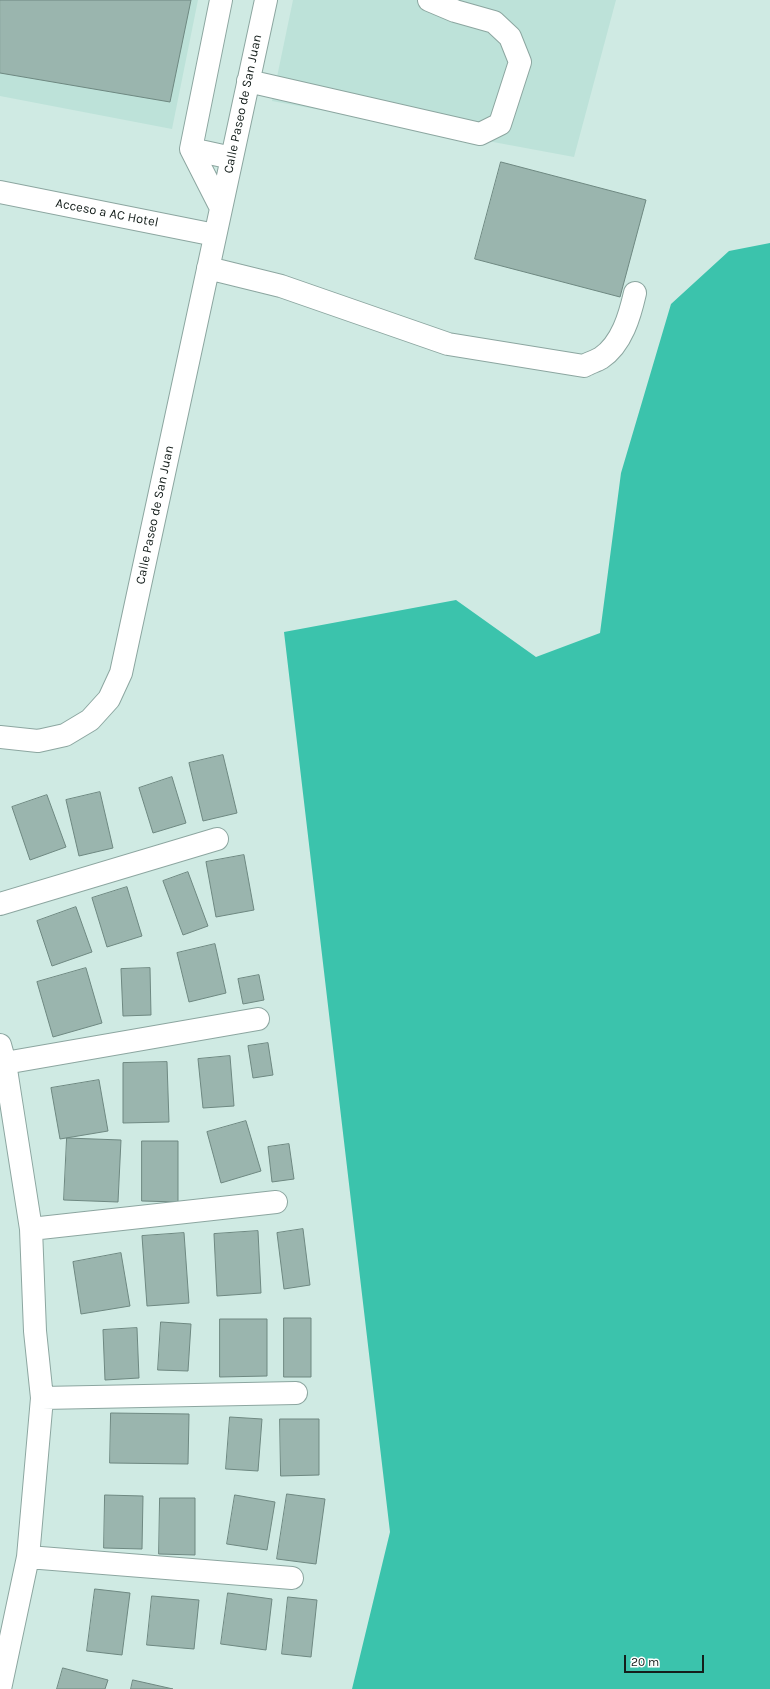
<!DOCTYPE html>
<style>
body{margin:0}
#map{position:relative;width:770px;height:1689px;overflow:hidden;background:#cfeae3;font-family:Karla,sans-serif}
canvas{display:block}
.scale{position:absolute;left:624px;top:1655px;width:80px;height:18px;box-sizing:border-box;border:2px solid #141e1b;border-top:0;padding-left:5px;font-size:12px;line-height:14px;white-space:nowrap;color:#141e1b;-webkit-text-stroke:3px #fff;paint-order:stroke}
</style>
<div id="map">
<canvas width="770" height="1689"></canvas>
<div class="scale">20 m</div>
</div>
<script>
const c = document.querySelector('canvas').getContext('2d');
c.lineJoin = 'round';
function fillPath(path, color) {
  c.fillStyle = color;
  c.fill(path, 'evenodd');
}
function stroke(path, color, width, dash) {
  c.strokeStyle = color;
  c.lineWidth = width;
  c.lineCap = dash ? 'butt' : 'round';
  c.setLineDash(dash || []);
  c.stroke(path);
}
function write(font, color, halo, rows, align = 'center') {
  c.font = font + ' Karla,sans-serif';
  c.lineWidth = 3.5;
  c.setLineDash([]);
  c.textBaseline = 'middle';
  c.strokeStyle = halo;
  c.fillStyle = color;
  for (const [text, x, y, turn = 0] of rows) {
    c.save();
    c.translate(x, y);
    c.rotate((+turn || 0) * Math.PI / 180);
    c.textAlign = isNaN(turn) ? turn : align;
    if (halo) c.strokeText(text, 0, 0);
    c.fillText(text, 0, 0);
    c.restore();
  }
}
fillPath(new Path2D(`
 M 0,0 L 198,0 L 172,129 L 0,96 Z
 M 293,0 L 616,0 L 574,157 L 272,101 Z`), '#bde2d9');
fillPath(new Path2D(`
 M 770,243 L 770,1689 L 352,1689 L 390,1532 L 284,632 L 456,600 L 536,657 L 600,633 L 621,473 L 671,304 L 729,251 Z`), '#3bc3ac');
const building = new Path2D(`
 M 0,0 L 191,0 L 170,102 L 0,73 Z
 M 501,162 L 646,200 L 620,297 L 475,259 Z
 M 223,755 L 237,813 L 203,821 L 189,763 Z
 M 172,777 L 186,823 L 153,833 L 139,788 Z
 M 100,792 L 113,848 L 79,856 L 66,800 Z
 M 47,795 L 66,847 L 30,860 L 12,807 Z
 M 244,855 L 254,910 L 216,917 L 206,862 Z
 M 188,872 L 208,926 L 183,935 L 163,881 Z
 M 127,887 L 142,936 L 107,947 L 92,898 Z
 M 76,907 L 92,952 L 52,966 L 37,921 Z
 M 215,944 L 226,993 L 189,1002 L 177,953 Z
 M 86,968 L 102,1023 L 53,1037 L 37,982 Z
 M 150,968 L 151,1015 L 123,1016 L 121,969 Z
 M 259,975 L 264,1000 L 243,1004 L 238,979 Z
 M 268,1043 L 273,1075 L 253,1078 L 248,1046 Z
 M 230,1056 L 234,1106 L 203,1108 L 198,1059 Z
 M 167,1062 L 169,1122 L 123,1123 L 123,1063 Z
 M 99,1080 L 108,1131 L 60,1139 L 51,1088 Z
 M 246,1121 L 261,1171 L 221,1183 L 207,1132 Z
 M 67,1138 L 121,1140 L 118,1202 L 64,1200 Z
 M 142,1141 L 178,1141 L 178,1202 L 142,1201 Z
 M 289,1144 L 294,1179 L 272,1182 L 268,1147 Z
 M 303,1229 L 310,1285 L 284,1289 L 277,1233 Z
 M 258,1231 L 261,1293 L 217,1296 L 214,1234 Z
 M 184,1233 L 189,1303 L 147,1306 L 142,1236 Z
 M 121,1253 L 130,1306 L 81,1314 L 73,1262 Z
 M 284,1318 L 311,1318 L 311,1377 L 284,1377 Z
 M 220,1319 L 267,1319 L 267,1376 L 220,1377 Z
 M 161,1322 L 191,1324 L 188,1371 L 158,1370 Z
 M 137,1328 L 139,1378 L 105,1380 L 103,1330 Z
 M 111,1413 L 189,1414 L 188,1464 L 110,1463 Z
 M 230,1417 L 262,1419 L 258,1471 L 226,1469 Z
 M 280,1419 L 319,1419 L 319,1475 L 281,1476 Z
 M 287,1494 L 325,1499 L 316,1564 L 277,1559 Z
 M 105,1495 L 143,1496 L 142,1549 L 104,1548 Z
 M 235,1495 L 275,1502 L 267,1550 L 227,1544 Z
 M 160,1498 L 195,1498 L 195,1555 L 159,1554 Z
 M 95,1589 L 130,1593 L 122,1655 L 87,1651 Z
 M 228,1593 L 272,1599 L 266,1650 L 221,1644 Z
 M 152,1596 L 199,1600 L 194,1649 L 147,1645 Z
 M 288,1597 L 317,1600 L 311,1657 L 282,1654 Z
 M 63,1668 L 108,1680 L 105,1689 L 57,1689 Z
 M 133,1680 L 173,1689 L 131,1689 Z`);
fillPath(building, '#9ab5ae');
stroke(building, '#6e8881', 1);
const minor = new Path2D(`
 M 221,0 L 191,149 L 221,208
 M 248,81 L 480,134 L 500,124 L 520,62 L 510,37 L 494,22 L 455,11 L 429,0
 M 191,149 L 232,158
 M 0,192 L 215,235
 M 208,268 L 281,286 L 448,344 L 584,366 C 589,363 596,361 601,358 C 622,344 630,315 635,293
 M 0,737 L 38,741 L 65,735 L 90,720 L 109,699 L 121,673 L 266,0
 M 0,904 L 217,839
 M 0,1045 L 5,1063 L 31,1229 L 35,1331 L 42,1398 L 28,1557 L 0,1689
 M 5,1063 L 258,1019
 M 31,1229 L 276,1202
 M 42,1398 L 296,1393
 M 28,1557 L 292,1578`);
stroke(minor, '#8ca6a0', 24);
stroke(minor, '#fff', 22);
write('13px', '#141e1b', '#fff', [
 ["Calle Paseo de San Juan",243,104,-78],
 ["Acceso a AC Hotel",107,213,11],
 ["Calle Paseo de San Juan",155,515,-78]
]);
</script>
